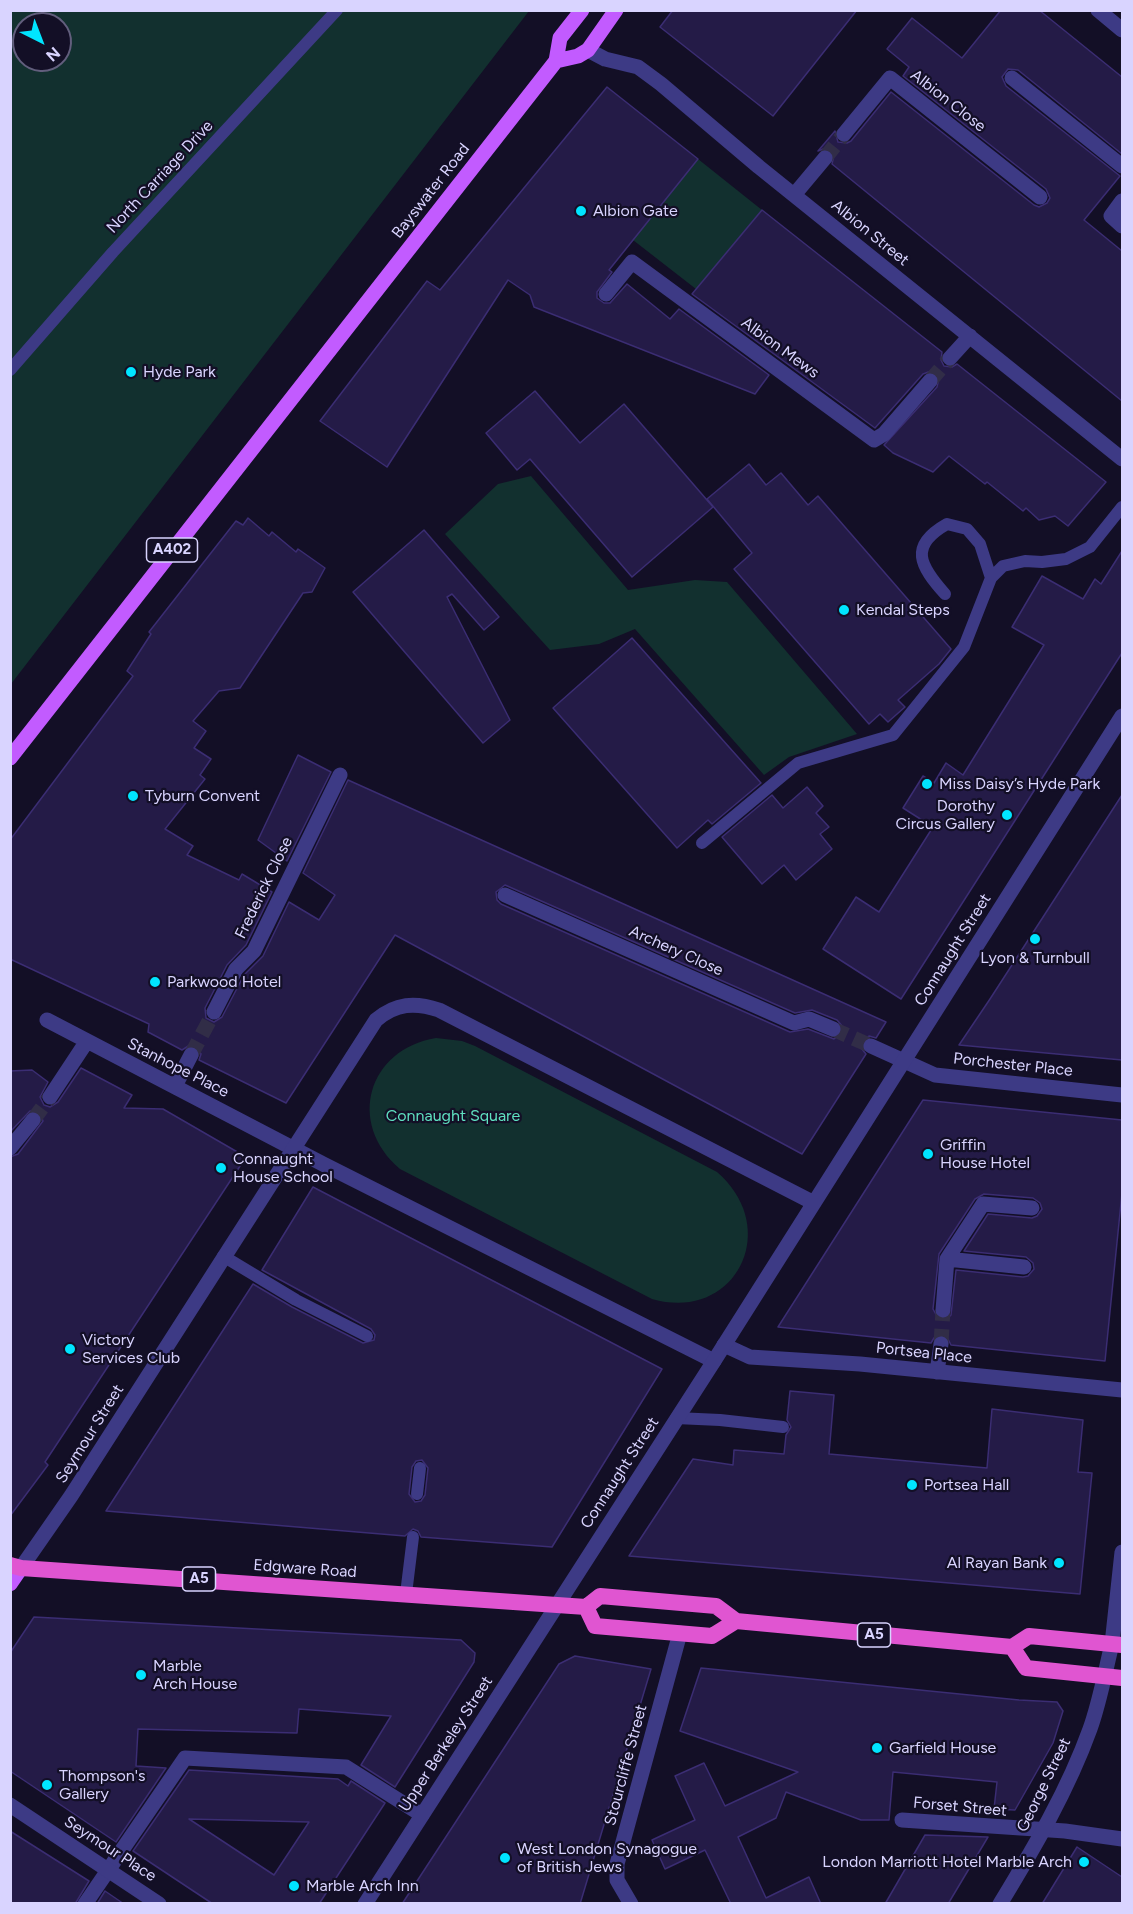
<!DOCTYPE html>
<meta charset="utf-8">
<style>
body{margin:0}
#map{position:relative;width:1133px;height:1914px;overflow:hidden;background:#130f26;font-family:Figtree,sans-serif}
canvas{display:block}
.frame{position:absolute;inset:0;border:12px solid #d9d4ff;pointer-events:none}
.north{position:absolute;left:12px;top:12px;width:60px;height:60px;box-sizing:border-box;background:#130f26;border:2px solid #625e7d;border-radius:50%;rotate:138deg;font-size:16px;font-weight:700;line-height:24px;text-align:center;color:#d9d4ff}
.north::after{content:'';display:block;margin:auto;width:21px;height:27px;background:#00e5ff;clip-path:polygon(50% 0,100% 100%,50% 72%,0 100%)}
</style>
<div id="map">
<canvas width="1133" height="1914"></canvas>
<div class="frame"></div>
<div class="north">N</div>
</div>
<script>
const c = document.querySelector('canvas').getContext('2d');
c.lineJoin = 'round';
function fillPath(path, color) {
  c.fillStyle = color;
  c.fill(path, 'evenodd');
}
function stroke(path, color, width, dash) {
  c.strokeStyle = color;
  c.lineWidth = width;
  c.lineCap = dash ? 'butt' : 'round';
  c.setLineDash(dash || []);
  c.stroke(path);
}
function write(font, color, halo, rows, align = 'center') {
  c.font = font + ' Figtree,sans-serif';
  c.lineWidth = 4.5;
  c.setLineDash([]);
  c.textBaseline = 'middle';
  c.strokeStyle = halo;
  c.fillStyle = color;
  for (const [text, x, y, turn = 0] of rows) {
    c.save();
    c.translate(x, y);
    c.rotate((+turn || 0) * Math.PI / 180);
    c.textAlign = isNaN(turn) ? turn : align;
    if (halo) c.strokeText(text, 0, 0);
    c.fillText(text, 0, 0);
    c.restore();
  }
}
fillPath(new Path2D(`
 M 11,11 L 529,11 L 11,684 ZM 24,24 L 60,24 L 60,60 L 24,60 Z
 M 698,159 L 762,210 L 696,289 L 633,240 Z
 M 531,476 L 628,590 L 695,580 L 727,582 L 857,734 L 789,757 L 764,775 L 635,629 L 599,644 L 550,650 L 445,534 L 498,484 Z
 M 436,1038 L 462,1041 L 475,1046 L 717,1172 C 783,1229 735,1323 652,1299 L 400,1169 C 346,1123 368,1049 436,1038 Z`), '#12302f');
const building = new Path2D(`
 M 673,10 L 857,10 L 773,116 L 660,27 Z
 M 1001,10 L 1039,10 L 1122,77 L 1122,154 L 1018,70 L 1008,69 L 1002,77 L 1006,86 L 1120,176 L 1084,220 L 1122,251 L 1122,401 L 832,164 L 834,155 L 831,150 L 826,148 L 818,151 L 835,131 L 838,142 L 847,143 L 851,141 L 891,92 L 1034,205 L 1039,207 L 1047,203 L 1050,198 L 1046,189 L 903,76 L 909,67 L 887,49 L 912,18 L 962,58 Z
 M 607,87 L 698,159 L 609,270 L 612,272 L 597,292 L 597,298 L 604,303 L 610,303 L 627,284 L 670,319 L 679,309 L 769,375 L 755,394 L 534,307 L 530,295 L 508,280 L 387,467 L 320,421 L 427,281 L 440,290 Z
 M 762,210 L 942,352 L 941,360 L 944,366 L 952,367 L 957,364 L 1106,482 L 1068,526 L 1055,516 L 1039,520 L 1026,508 L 1023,511 L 987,482 L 985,484 L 949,456 L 933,472 L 893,453 L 884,445 L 937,387 L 939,378 L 936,373 L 931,371 L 923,374 L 875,428 L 692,294 Z
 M 535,391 L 580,443 L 624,404 L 713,507 L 632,577 L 530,459 L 517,470 L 486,433 Z
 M 749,464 L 766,485 L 781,473 L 808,505 L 818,496 L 951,649 L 939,664 L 898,700 L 905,707 L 888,722 L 880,714 L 869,724 L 734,569 L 752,553 L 707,499 Z
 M 248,518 L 269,536 L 272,532 L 296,552 L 298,549 L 325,568 L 312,592 L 303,593 L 240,688 L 219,691 L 193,721 L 206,731 L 194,748 L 211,759 L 200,775 L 205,779 L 165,829 L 193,846 L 187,855 L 239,880 L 242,874 L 272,892 L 246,945 L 227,965 L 205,1008 L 206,1018 L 214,1022 L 222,1017 L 244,975 L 263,956 L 289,902 L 319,920 L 335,895 L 303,873 L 348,780 L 886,1022 L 876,1038 L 869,1036 L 862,1041 L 861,1048 L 866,1054 L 802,1154 L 395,935 L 286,1103 L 199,1060 L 201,1054 L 196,1047 L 190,1045 L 182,1050 L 148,1032 L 149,1024 L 10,959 L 10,840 L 133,676 L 127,671 L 151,634 L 149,632 L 236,521 L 243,525 ZM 505,885 L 795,1013 L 812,1010 L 837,1020 L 843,1027 L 842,1033 L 834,1039 L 808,1029 L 790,1032 L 501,904 L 497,900 L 496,892 Z
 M 424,530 L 499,617 L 484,630 L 452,594 L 447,597 L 510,720 L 483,743 L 353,592 Z
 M 1122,551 L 1122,653 L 901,999 L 823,949 L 856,897 L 879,912 L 933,827 L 903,808 L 923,776 L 934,783 L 946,763 L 963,775 L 1044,645 L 1012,627 L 1042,576 L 1083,599 L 1095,579 L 1101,584 Z
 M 632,638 L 761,783 L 712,824 L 708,820 L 677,848 L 553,708 Z
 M 298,755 L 331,772 L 287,861 L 258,840 Z
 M 807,787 L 823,806 L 816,813 L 829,827 L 820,834 L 832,849 L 796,880 L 784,865 L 762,884 L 722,837 L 772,795 L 783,808 Z
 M 1122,795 L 1122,1060 L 959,1045 L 990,999 Z
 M 81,1068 L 132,1095 L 124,1108 L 163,1109 L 246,1157 L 45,1462 L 48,1465 L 10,1516 L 10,1157 L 18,1154 L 43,1121 L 40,1113 L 30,1111 L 10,1132 L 10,1071 L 32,1070 L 48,1082 L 40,1097 L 44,1105 L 50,1107 L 58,1102 Z
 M 923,1100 L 1122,1120 L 1122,1193 L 1105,1361 L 951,1345 L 947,1337 L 942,1334 L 934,1338 L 931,1343 L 778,1327 ZM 984,1194 L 1033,1198 L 1040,1203 L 1042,1209 L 1037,1216 L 1032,1218 L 988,1214 L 964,1251 L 1026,1257 L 1033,1263 L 1034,1269 L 1028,1276 L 1023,1277 L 956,1270 L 951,1315 L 947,1319 L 938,1318 L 933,1309 L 939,1254 L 975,1199 Z
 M 313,1187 L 662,1369 L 552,1547 L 421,1537 L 418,1531 L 413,1529 L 405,1536 L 106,1511 L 253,1284 L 292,1307 L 363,1343 L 374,1340 L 375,1335 L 371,1329 L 262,1270 ZM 422,1460 L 428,1468 L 425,1495 L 421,1501 L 415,1502 L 409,1494 L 412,1467 L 416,1461 Z
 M 790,1391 L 834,1395 L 829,1454 L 987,1468 L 992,1409 L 1083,1420 L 1078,1472 L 1092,1473 L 1080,1594 L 629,1556 L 693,1459 L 733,1465 L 734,1450 L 784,1454 L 786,1435 L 791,1427 L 787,1420 Z
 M 34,1617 L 461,1640 L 475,1653 L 474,1662 L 395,1787 L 361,1765 L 391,1716 L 299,1709 L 297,1733 L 138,1729 L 136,1766 L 166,1768 L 116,1842 L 10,1771 L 10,1653 Z
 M 575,1656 L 651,1669 L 580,1904 L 402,1904 L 559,1664 Z
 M 701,1668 L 1019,1700 L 1057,1702 L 1063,1711 L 1053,1743 L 1015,1810 L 994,1809 L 997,1782 L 893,1772 L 889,1820 L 861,1820 L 786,1792 L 776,1818 L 738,1837 L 766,1898 L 809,1877 L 821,1904 L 731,1904 L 705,1850 L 665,1869 L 652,1840 L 695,1820 L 675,1776 L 704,1763 L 725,1806 L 798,1772 L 680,1731 Z
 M 189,1770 L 338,1779 L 348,1786 L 351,1781 L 385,1803 L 319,1904 L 213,1904 L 133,1851 ZM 189,1819 L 309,1822 L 274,1875 Z
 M 10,1831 L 89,1881 L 75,1904 L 10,1904 Z
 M 925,1835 L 988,1837 L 948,1904 L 885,1904 Z
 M 1077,1847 L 1122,1877 L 1122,1904 L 1042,1904 Z
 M 105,1891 L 124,1904 L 97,1904 Z`);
fillPath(building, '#241b47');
stroke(building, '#3b2d73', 1.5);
stroke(new Path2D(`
 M 825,158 L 844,134
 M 930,381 L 950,358
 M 833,1029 L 871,1046
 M 191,1055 L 214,1012
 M 33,1120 L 50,1097
 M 941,1344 L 943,1310`), '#312d47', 15, [15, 8]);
stroke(new Path2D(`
 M 10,370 L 113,252 L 337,10
 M 945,594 C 920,566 908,546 947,524 L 967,529 L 980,544 L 991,578
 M 702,843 L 798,763 L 893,735 L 964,647 L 991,578 L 1003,566 L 1025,561 L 1042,562 L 1066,559 L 1090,547 L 1122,507
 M 223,1256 L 296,1300 L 367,1336
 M 676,1418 L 720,1420 L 783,1427
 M 417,1494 L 420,1468
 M 406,1594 L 413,1537`), '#3d3a85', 12);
stroke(new Path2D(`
 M 588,50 L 605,59 L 638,67 L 661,84 L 759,167 L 1122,459
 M 1012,78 L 1122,166
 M 844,134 L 890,78 L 1040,197
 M 794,195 L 825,158
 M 1122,201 L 1111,216 L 1122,226
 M 606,294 L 632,262 L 874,440 L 884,434 L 930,381
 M 950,358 L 970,336
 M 505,895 L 794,1023 L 809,1019 L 833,1029
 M 214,1012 L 236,969 L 254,951 L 340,775
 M 47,1020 L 323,1164 L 714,1361
 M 871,1046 L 935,1075 L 1122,1095
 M 175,1086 L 191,1055
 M 50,1097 L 87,1041
 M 10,1148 L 33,1120
 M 947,1259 L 1024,1267
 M 943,1310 L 947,1259 L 983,1204 L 1032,1208
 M 724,1345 L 750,1357 L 860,1364 L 1122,1390
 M 937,1372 L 941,1344
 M 1112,1644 L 1122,1552
 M 902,1820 L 1065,1831 L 1122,1839
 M 85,1904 L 185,1758 L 346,1767 L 422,1815
 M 631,1904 L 617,1880 L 617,1864 L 680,1633`), '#3d3a85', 15);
stroke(new Path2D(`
 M 1098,10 L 1122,30
 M 21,1568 L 71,1496 L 376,1020 C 396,1003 415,1002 439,1010 L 814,1203
 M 10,1805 L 159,1904
 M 365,1904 L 714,1361 L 1122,716
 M 1000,1904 C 1034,1848 1068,1790 1090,1729 C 1100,1701 1105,1672 1112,1644`), '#3d3a85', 15);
stroke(new Path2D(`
 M 556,61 L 578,56 L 588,50 L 616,10
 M 10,758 L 556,61 L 560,38 L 582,10
 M 10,1584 L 21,1568`), '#c25bff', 15);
stroke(new Path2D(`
 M 10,1565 L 21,1568 L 586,1607 L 600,1596 L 716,1606 L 736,1621 L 1012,1647 L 1029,1636 L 1122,1645
 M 586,1607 L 595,1626 L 712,1636 L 736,1621
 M 1012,1647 L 1026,1668 L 1122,1678`), '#e055d1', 16);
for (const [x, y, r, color] of [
 [581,211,6,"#00e5ff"],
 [131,372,6,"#00e5ff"],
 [844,610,6,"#00e5ff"],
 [927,784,6,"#00e5ff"],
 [133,796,6,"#00e5ff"],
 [1007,815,6,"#00e5ff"],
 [1035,939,6,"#00e5ff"],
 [155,982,6,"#00e5ff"],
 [928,1154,6,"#00e5ff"],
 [221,1168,6,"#00e5ff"],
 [70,1349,6,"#00e5ff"],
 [912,1485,6,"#00e5ff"],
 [1059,1563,6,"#00e5ff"],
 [141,1675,6,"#00e5ff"],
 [877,1748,6,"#00e5ff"],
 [47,1785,6,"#00e5ff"],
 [505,1858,6,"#00e5ff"],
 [1084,1862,6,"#00e5ff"],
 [294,1886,6,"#00e5ff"]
]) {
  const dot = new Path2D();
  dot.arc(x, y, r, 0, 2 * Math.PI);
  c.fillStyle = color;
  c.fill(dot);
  stroke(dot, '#130f26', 2);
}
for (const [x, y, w] of [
 [172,550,51],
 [199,1579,33],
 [874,1635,33]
]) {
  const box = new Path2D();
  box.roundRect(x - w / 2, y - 12, w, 24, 4.5);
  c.fillStyle = '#130f26';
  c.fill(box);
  stroke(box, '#d9d4ff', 1.5);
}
write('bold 15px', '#d9d4ff', null, [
 ["A402",172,550],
 ["A5",199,1579],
 ["A5",874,1635]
]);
write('16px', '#d9d4ff', '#130f26', [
 ["Albion Close",948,101,38],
 ["North Carriage Drive",160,177,-47],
 ["Bayswater Road",431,191,-52],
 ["Albion Street",870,233,39],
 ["Albion Mews",780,348,36],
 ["Frederick Close",264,888,-64],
 ["Connaught Street",953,950,-58],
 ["Archery Close",676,951,24],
 ["Porchester Place",1013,1065,6],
 ["Stanhope Place",178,1068,27],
 ["Portsea Place",924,1353,6],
 ["Seymour Street",90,1434,-58],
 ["Connaught Street",620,1473,-57],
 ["Edgware Road",305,1569,4],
 ["Upper Berkeley Street",446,1744,-57],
 ["Stourcliffe Street",626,1765,-75],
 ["George Street",1044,1785,-64],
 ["Forset Street",960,1807,5],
 ["Seymour Place",110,1849,33]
]);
write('16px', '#d9d4ff', '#130f26', [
 ["Albion Gate",593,211],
 ["Hyde Park",143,372],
 ["Kendal Steps",856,610],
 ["Miss Daisy’s Hyde Park",939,784],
 ["Tyburn Convent",145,796],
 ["Dorothy",995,806,"right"],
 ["Circus Gallery",995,824,"right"],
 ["Lyon & Turnbull",1035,958,"center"],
 ["Parkwood Hotel",167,982],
 ["Griffin",940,1145],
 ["House Hotel",940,1163],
 ["Connaught",233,1159],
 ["House School",233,1177],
 ["Victory",82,1340],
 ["Services Club",82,1358],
 ["Portsea Hall",924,1485],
 ["Al Rayan Bank",1047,1563,"right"],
 ["Marble",153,1666],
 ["Arch House",153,1684],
 ["Garfield House",889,1748],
 ["Thompson's",59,1776],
 ["Gallery",59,1794],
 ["West London Synagogue",517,1849],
 ["of British Jews",517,1867],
 ["London Marriott Hotel Marble Arch",1072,1862,"right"],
 ["Marble Arch Inn",306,1886]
], 'left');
write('16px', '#5fe0c0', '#130f26', [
 ["Connaught Square",453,1116]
]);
</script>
